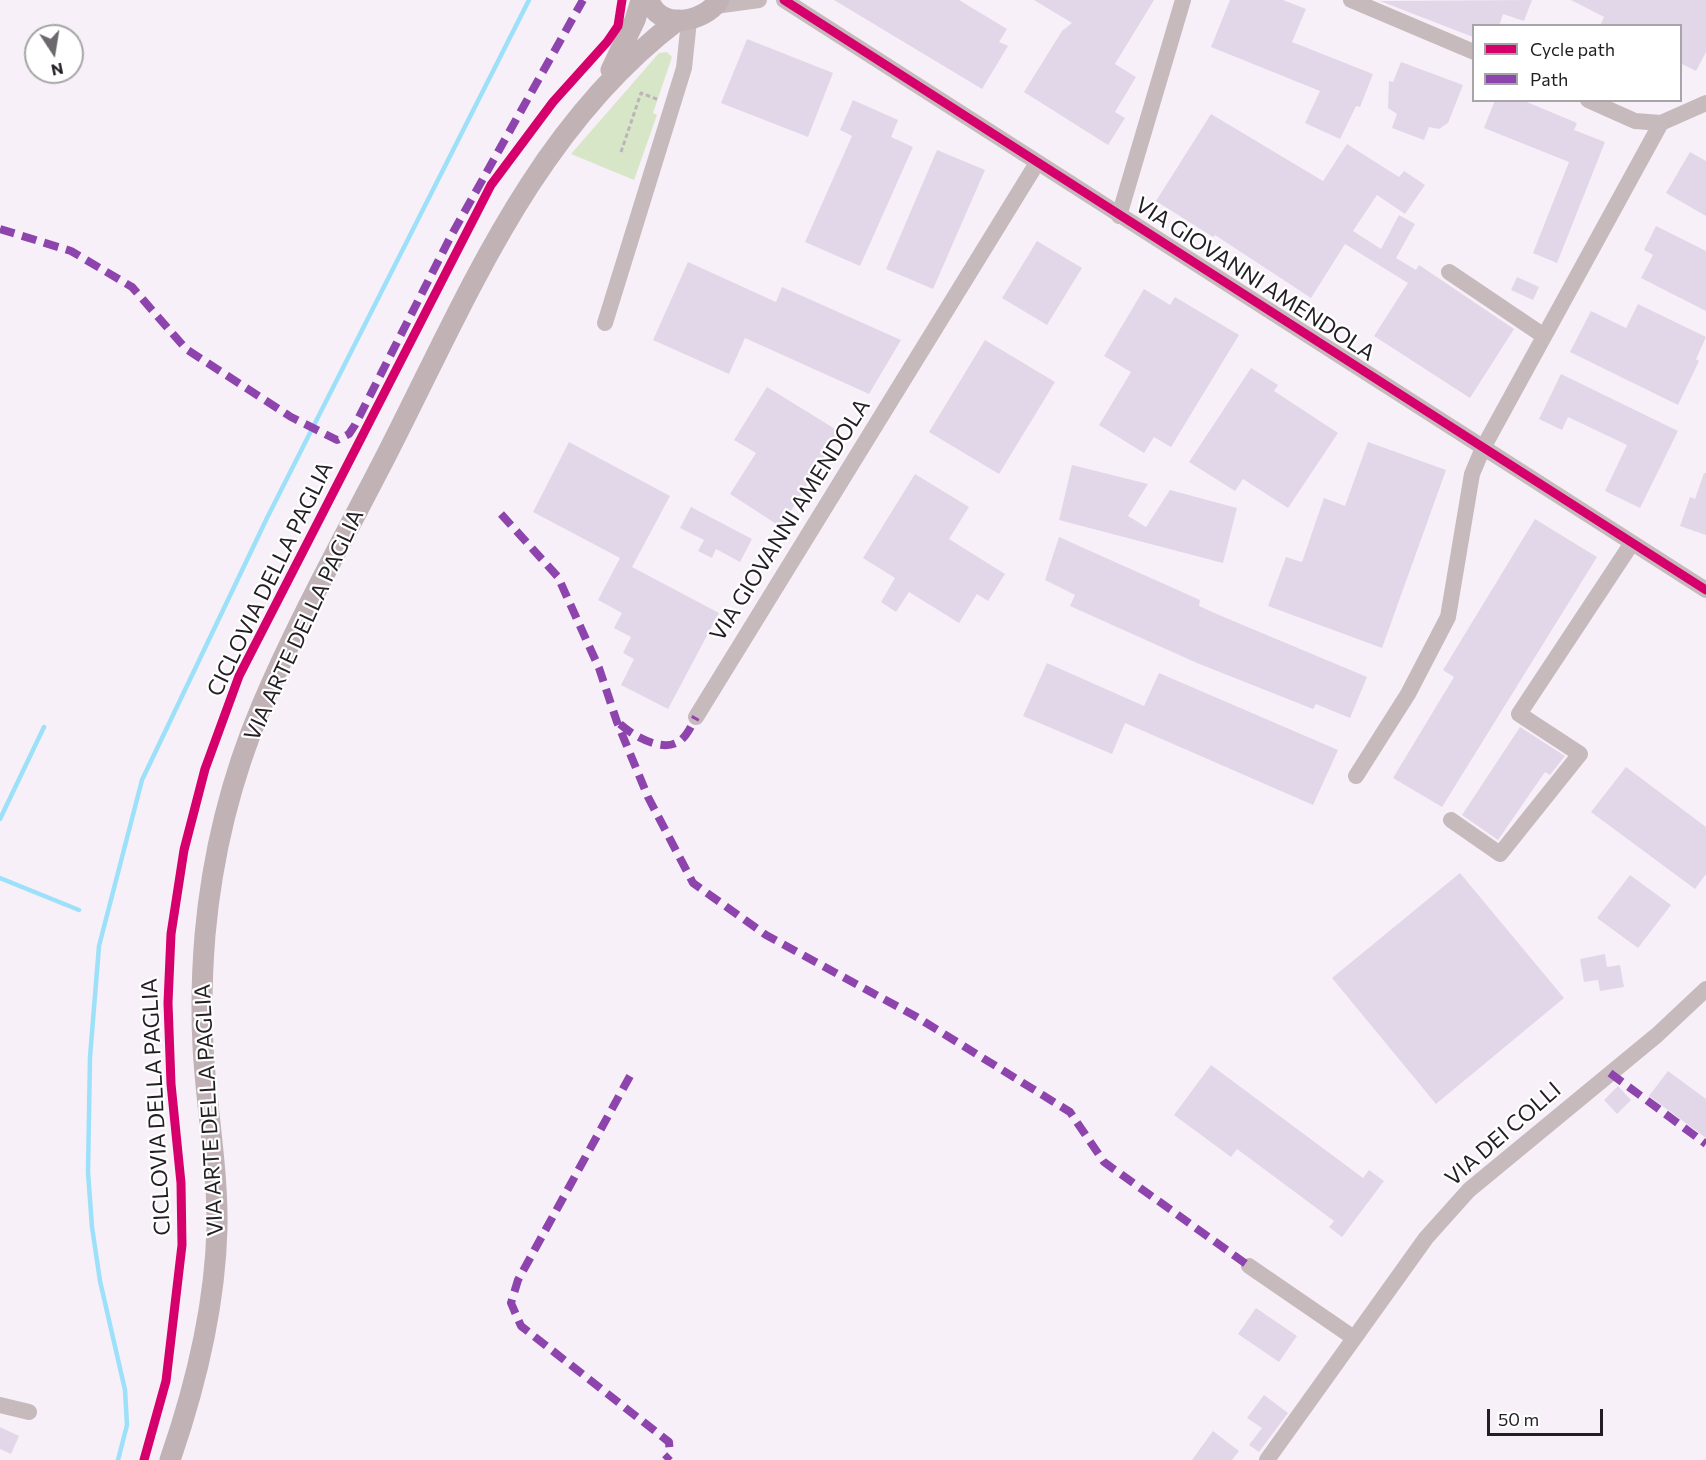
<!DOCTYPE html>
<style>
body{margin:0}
#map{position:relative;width:1706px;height:1460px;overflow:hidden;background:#f7f0f8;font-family:Commissioner,sans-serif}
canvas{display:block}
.legend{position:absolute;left:1472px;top:24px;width:210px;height:78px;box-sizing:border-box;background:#fff;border:2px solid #a7a5a7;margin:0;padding:8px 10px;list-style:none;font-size:18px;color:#221e23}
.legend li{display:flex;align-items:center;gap:12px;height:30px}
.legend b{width:30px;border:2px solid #a7a5a7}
.north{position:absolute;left:24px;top:24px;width:60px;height:60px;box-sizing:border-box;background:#fff;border:2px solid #a7a5a7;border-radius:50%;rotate:168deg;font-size:16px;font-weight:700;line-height:24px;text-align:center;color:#221e23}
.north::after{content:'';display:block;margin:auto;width:21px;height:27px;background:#6d686e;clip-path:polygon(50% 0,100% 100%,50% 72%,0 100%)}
.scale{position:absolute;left:1487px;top:1409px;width:116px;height:27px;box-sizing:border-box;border:3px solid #221e23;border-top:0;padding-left:8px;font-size:18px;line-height:21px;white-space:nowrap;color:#221e23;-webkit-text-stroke:4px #fff;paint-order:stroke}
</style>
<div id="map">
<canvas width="1706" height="1460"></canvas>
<ul class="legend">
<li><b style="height:8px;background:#d6006c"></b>Cycle path</li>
<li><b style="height:8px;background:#8e44ad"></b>Path</li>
</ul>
<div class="north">N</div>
<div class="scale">50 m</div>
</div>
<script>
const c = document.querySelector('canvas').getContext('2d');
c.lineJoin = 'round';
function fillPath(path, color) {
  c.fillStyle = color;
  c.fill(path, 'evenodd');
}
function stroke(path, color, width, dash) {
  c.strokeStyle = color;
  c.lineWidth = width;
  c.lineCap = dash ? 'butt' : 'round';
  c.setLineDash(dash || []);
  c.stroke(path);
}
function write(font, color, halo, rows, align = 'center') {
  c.font = font + ' Commissioner,sans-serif';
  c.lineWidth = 4.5;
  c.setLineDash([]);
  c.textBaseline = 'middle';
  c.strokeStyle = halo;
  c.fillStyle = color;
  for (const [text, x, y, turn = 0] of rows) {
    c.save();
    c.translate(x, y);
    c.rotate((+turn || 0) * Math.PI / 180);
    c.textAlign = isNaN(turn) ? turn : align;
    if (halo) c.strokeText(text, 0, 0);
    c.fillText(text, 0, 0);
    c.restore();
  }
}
fillPath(new Path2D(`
 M 667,52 L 672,57 L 653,113 L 657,115 L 634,180 L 571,154 L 659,53 Z`), '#d8e6c8');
stroke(new Path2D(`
 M 0,819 L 44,727
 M 0,878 L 79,910
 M 118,1460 L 127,1425 L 125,1390 L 100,1281 L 92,1227 L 88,1172 L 90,1057 L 99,946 L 142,780 L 267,518 L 529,0`), '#9de0f9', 4.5);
fillPath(new Path2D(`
 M 834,0 L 959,0 L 1007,29 L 999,42 L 1008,46 L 982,89 Z
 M 1034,0 L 1154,0 L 1115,64 L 1136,77 L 1115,112 L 1125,118 L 1108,145 L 1024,92 L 1062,31 L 1072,23 Z
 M 1230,0 L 1283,0 L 1306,9 L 1292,42 L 1373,74 L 1360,107 L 1356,106 L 1340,139 L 1305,123 L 1320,91 L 1211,47 Z
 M 1532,0 L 1524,21 L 1503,14 L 1499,26 L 1473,26 L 1473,37 L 1380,1 Z
 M 1571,0 L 1706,0 L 1706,52 L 1696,71 L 1680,63 L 1680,26 L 1600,26 L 1604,17 Z
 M 747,39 L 833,73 L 808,137 L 721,103 Z
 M 1401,62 L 1463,85 L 1448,123 L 1439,129 L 1429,127 L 1424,140 L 1392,128 L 1397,114 L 1388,108 L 1389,81 L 1393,82 Z
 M 853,100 L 898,120 L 891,137 L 913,147 L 860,266 L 805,242 L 852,136 L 840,130 Z
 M 1495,100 L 1522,100 L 1577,123 L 1574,130 L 1605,142 L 1557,263 L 1533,253 L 1569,162 L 1484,128 Z
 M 1211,114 L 1323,181 L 1347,144 L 1399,177 L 1404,171 L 1425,185 L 1405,214 L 1377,195 L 1353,231 L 1381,249 L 1399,215 L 1415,224 L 1396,258 L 1416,270 L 1419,265 L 1514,329 L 1470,398 L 1374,336 L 1408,283 L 1345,244 L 1311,298 L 1215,235 L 1213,237 L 1156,201 Z
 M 937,150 L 985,170 L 933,289 L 886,269 Z
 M 1690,152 L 1706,161 L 1706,216 L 1666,193 Z
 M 1656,226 L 1706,251 L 1706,311 L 1641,278 L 1653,255 L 1644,250 Z
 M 1037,241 L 1082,268 L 1047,325 L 1002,298 Z
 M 688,262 L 776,302 L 782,287 L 901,340 L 869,394 L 745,338 L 729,374 L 653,340 Z
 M 1517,277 L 1539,287 L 1533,300 L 1511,290 Z
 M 1144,289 L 1170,305 L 1175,297 L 1239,335 L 1171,447 L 1154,437 L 1144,453 L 1099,425 L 1131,372 L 1104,356 Z
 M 1638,304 L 1706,337 L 1696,359 L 1699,361 L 1678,405 L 1570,352 L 1591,311 L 1626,328 Z
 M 985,340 L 1055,382 L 999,474 L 929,432 Z
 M 1251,368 L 1278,385 L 1274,391 L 1338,433 L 1288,508 L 1243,479 L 1235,491 L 1189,462 Z
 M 1561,374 L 1678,431 L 1640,508 L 1605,491 L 1627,445 L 1568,417 L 1562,430 L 1539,419 Z
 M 767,387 L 840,432 L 781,527 L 730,494 L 756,453 L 734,440 Z
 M 569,442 L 670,496 L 632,567 L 719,613 L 668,709 L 621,685 L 634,659 L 623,653 L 631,637 L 614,628 L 622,613 L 598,600 L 620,558 L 533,512 Z
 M 1368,442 L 1446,470 L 1382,648 L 1268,606 L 1286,557 L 1302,562 L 1324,498 L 1345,506 Z
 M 1072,465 L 1148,484 L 1128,516 L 1146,527 L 1170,490 L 1237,508 L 1223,563 L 1059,520 Z
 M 1704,473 L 1706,473 L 1706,535 L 1680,526 L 1690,497 L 1695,499 Z
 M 915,474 L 969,507 L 949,539 L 1005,574 L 988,601 L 977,594 L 959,623 L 909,592 L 896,612 L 881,602 L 895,578 L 863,558 Z
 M 691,507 L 752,539 L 740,562 L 716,549 L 712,558 L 698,551 L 704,540 L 680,528 Z
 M 1535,519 L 1597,557 L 1442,807 L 1393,778 L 1454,677 L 1443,670 Z
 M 1059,537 L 1200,600 L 1199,606 L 1219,615 L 1367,677 L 1350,718 L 1316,704 L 1313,709 L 1197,663 L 1070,606 L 1075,595 L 1045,580 Z
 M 1047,663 L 1144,706 L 1159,673 L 1338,750 L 1313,805 L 1125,723 L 1112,754 L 1023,716 Z
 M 1520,727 L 1565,756 L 1550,775 L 1545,772 L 1498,840 L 1462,815 Z
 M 1626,767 L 1706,827 L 1706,874 L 1695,889 L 1591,812 Z
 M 1460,873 L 1564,998 L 1436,1104 L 1332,978 Z
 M 1630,875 L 1671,905 L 1638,948 L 1597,918 Z
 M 1605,954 L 1607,967 L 1620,965 L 1624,987 L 1600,991 L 1598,980 L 1584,982 L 1580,959 Z
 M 1211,1065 L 1363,1178 L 1369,1170 L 1384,1181 L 1342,1237 L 1329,1227 L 1334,1221 L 1237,1149 L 1231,1157 L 1174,1115 Z
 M 1668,1071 L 1706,1099 L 1706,1138 L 1649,1096 Z
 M 1618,1086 L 1631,1100 L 1617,1114 L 1604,1100 Z
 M 1256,1308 L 1297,1336 L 1279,1362 L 1238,1334 Z
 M 1264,1395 L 1288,1413 L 1259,1452 L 1249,1445 L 1262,1428 L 1247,1418 Z
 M 0,1427 L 19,1436 L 11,1454 L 0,1449 Z
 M 1213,1431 L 1239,1451 L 1232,1460 L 1192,1460 Z`), '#e2d7e8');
stroke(new Path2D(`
 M 621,152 L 641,93 L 659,100`), '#bcb4b7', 3, [4.5, 3]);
stroke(new Path2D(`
 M 784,0 L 1706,590
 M 1351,0 L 1474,52
 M 715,6 L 759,0
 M 1588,100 L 1635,121 L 1661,123 L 1706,103
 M 1119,216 L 1183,0
 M 1449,272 L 1544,336
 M 605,323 L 684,68 L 689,21
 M 696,717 L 1037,163
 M 1356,776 L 1408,694 L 1448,617 L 1472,474 L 1483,448 L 1661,123
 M 1451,820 L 1500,854 L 1580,754 L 1519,714 L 1632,543
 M 1249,1266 L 1354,1338
 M 0,1405 L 29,1412
 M 1267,1460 L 1426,1238 L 1469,1190 L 1657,1035 L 1706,989`), '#c7babc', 16);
stroke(new Path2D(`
 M 649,0 C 659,31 704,23 719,0
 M 611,70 L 635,20 L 641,0
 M 170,1460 C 196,1385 215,1308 217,1228 C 218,1167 206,1107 203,1046 C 201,1009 202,972 205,935 C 212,857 231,778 262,705 C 299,618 346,534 389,450 C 468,295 535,128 678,20`), '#c1b2b6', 21);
stroke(new Path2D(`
 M 0,229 L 71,251 L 132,287 L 186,349 L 291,417 L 337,440 L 349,434 L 355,425 L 451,236 L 583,0
 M 501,514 L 558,577 L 599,668 L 617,722 L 648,797 L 693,883 L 766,935 L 915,1016 L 1070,1112 L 1104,1162 L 1249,1266
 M 620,724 C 632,735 659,751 676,743 C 686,739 691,726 696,717
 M 1610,1073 L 1706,1144
 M 630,1076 L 518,1280 L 511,1303 L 521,1326 L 669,1442 L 670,1455 L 665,1460`), '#8e44ad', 8, [15, 8]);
stroke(new Path2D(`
 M 784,0 L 1706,590
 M 144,1460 L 166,1381 L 182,1245 L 181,1183 L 171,1084 L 168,1003 L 171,934 L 184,850 L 205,769 L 239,676 L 491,185 L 553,102 L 607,42 L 618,26 L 622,0`), '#d6006c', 9);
write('22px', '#221e23', '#fff', [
 ["VIA GIOVANNI AMENDOLA",1255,279,33],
 ["VIA GIOVANNI AMENDOLA",790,520,-58],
 ["CICLOVIA DELLA PAGLIA",270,579,-64],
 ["VIA ARTE DELLA PAGLIA",304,625,-65],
 ["CICLOVIA DELLA PAGLIA",156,1107,-93],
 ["VIA ARTE DELLA PAGLIA",209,1110,-93],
 ["VIA DEI COLLI",1503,1134,-41]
]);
</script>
